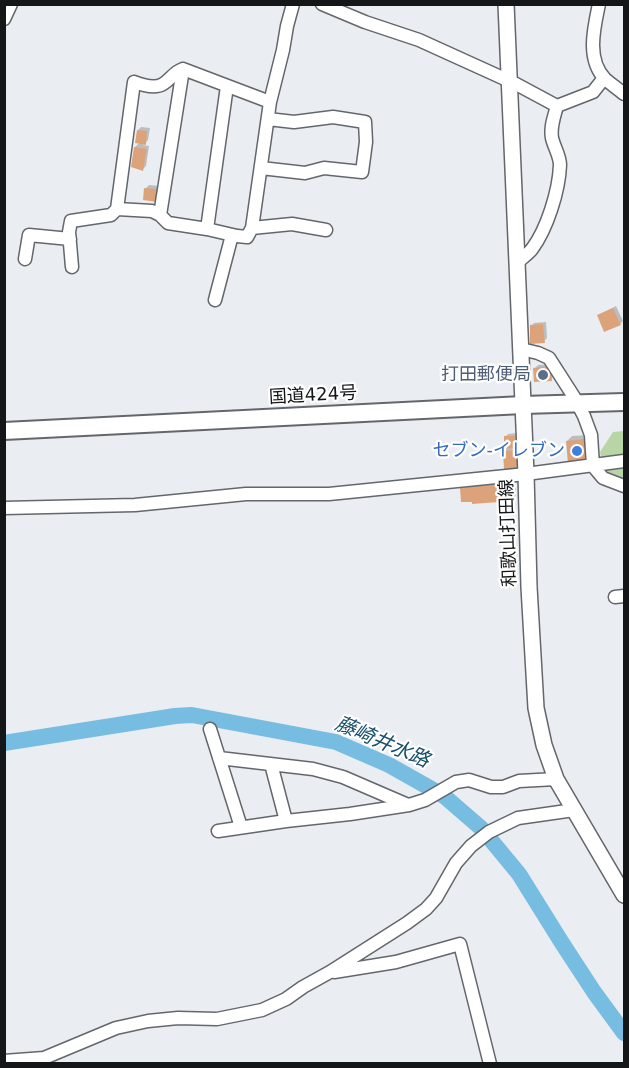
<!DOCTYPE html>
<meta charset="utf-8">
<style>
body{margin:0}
#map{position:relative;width:629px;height:1068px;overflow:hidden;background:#eaeef2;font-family:"DejaVu Sans",sans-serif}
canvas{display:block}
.frame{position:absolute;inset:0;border:6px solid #151618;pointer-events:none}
</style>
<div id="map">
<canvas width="629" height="1068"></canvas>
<div class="frame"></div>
</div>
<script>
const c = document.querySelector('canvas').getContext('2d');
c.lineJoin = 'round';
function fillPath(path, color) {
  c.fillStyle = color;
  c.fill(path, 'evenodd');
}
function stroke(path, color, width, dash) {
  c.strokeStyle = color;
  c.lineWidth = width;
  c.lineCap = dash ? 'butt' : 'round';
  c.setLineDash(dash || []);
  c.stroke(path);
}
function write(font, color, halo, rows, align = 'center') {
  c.font = font + ' "DejaVu Sans","Noto Sans JP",sans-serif';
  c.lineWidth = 4.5;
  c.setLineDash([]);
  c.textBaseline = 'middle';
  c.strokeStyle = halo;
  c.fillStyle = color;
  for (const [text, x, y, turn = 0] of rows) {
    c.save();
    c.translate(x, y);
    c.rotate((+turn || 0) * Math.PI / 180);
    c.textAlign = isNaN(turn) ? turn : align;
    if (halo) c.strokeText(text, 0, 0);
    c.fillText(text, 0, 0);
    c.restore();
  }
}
fillPath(new Path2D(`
 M 624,431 L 624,479 L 604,471 L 600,452 L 613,432 Z`), '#b8d5a5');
fillPath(new Path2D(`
 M 141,127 L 150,128 L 148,140 L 143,145 L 149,146 L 146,166 L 143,169 L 135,147 L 140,142 L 138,130 Z
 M 149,185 L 160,186 L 159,197 L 146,188 Z
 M 616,306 L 623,321 L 620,324 L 599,316 L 602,313 Z
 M 546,322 L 547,338 L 544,341 L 531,326 L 534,323 Z
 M 554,364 L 554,376 L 551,379 L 535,368 L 538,365 Z
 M 517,433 L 518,444 L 513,448 L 521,448 L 522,464 L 504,452 L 509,447 L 505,437 L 508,434 Z
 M 588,435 L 590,456 L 585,461 L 567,441 L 572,436 Z
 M 515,479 L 516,495 L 511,500 L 461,489 L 464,486 Z`), '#0003');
stroke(new Path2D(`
 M 4,743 L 175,716 L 192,715 L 336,742 L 389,765 L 444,796 L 481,828 L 519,874 L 562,943 L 594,992 L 624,1033`), '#77bce1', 16);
fillPath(new Path2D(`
 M 137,130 L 147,131 L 146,145 L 135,143 Z
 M 134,147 L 147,149 L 143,171 L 131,167 Z
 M 144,188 L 158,189 L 157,202 L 143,200 Z
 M 613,308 L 621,325 L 604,332 L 597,315 Z
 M 543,324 L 545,343 L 530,344 L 530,325 Z
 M 551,366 L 552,381 L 534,382 L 533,368 Z
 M 504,436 L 515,436 L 515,448 L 504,449 Z
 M 584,439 L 586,462 L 568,464 L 566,441 Z
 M 518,450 L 520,468 L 504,469 L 503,451 Z
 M 511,483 L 512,501 L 472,504 L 472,502 L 461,502 L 460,488 Z`), '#dca37b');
const minor = new Path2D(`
 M 322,4 L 365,22 L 419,40 L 516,84 L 557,106 L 593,92 L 604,78
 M 599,4 C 594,28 586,59 605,79 C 611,84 618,89 624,94
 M 4,19 L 11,4
 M 183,69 L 270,102 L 252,228 L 247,237 L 237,236 L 207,229 L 168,223 L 160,215 Z
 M 270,102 L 283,50 L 287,26 L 293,4
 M 261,168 L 305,173 L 324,168 L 362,172 L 366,142 L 365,122 L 333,117 L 294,122 L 268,119
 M 117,209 L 134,82 C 142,85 155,89 163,84 C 171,79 174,72 183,69
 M 252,228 L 292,224 L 326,230
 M 207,229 L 227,86
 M 25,259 L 29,235 L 70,239
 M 518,262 C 522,258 528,254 532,249 C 547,229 559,191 560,165 C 560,156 554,147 552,138 C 550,127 554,117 557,106
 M 72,267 L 69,232 L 71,221 L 111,215 L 117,209 L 152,211 L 160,215
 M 215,300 L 232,235
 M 521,349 L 538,353 L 549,358 L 574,397 L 584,416 L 591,435 L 593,466 L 603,478 L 624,486
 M 4,508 L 135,505 L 246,494 L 329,494 L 526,474 L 624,461
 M 615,597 L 624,596
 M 210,729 L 241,827
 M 219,758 L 313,769 L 343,777 L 408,805
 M 271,764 L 286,821
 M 218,831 L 286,821 L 350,814 L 409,805 L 425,800 L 456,782 L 469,780 L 491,787 L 503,787 L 519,781 L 556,779
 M 334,972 L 396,962 L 460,944 L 490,1064
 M 4,1061 L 44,1058 L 116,1028 L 148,1021 L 178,1018 L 217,1019 L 262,1010 L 286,999 L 303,987 L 330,972 L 407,923 L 426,909 L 436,898 L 456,863 L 471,846 L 489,832 L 518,818 L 574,810`);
const major = new Path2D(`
 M 506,4 L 526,474 L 529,587 L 536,708 L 544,745 L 556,779 L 624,895`);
const highway = new Path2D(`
 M 4,431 L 523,405 L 624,402`);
stroke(minor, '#63676b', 15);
stroke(major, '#63676b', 18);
stroke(highway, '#63676b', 20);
stroke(minor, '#fff', 12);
stroke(major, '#fff', 15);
stroke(highway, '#fff', 16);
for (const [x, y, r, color] of [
 [543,375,6,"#5c6f8a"],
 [577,451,6,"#3f7fe0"]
]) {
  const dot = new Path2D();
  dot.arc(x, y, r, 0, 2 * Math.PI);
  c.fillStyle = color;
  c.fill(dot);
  stroke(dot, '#fff', 2);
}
write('18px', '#4e5e75', '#fff', [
 ["打田郵便局",531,375]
], 'right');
write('18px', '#151618', '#fff', [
 ["国道424号",313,396,-3],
 ["和歌山打田線",509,533,-92]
]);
write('18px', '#366cbe', '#fff', [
 ["セブン-イレブン",565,451]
], 'right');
write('italic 20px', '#174e68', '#fff', [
 ["藤崎井水路",382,743,23]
]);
</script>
